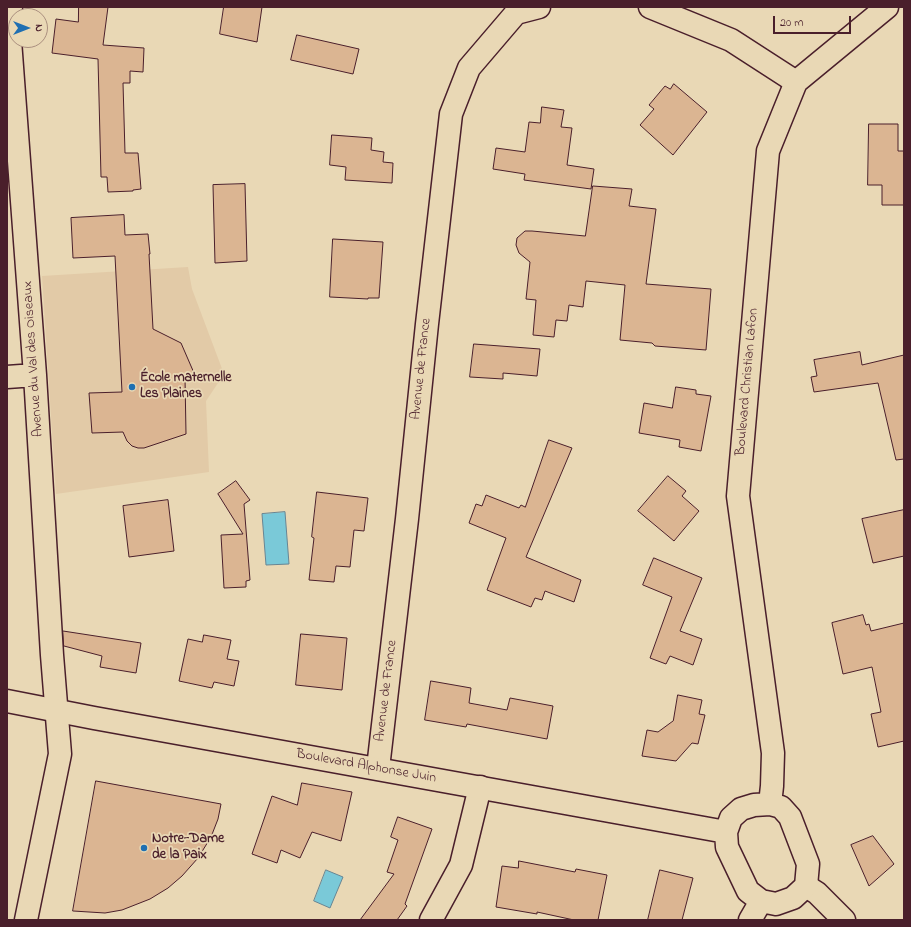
<!DOCTYPE html>
<meta charset="utf-8">
<style>
body{margin:0}
#map{position:relative;width:911px;height:927px;overflow:hidden;background:#e9d8b5;font-family:"Indie Flower",sans-serif}
canvas{display:block}
.frame{position:absolute;inset:0;border:8px solid #4a1f2b;pointer-events:none}
.north{position:absolute;left:8px;top:8px;width:40px;height:40px;box-sizing:border-box;background:#e9d8b5;border:1px solid #a98e7e;border-radius:50%;rotate:90deg;font-size:11px;font-weight:700;line-height:16px;text-align:center;color:#4a1f2b}
.north::after{content:'';display:block;margin:auto;width:14px;height:18px;background:#1f6fb2;clip-path:polygon(50% 0,100% 100%,50% 72%,0 100%)}
.scale{position:absolute;left:773px;top:16px;width:78px;height:18px;box-sizing:border-box;border:2px solid #4a1f2b;border-top:0;padding-left:5px;font-size:12px;line-height:14px;white-space:nowrap;color:#4a1f2b;-webkit-text-stroke:3px #e9d8b5;paint-order:stroke}
</style>
<div id="map">
<canvas width="911" height="927"></canvas>
<div class="frame"></div>
<div class="north">N</div>
<div class="scale">20 m</div>
</div>
<script>
const c = document.querySelector('canvas').getContext('2d');
c.lineJoin = 'round';
function fillPath(path, color) {
  c.fillStyle = color;
  c.fill(path, 'evenodd');
}
function stroke(path, color, width, dash) {
  c.strokeStyle = color;
  c.lineWidth = width;
  c.lineCap = dash ? 'butt' : 'round';
  c.setLineDash(dash || []);
  c.stroke(path);
}
function write(font, color, halo, rows, align = 'center') {
  c.font = font + ' "Indie Flower",sans-serif';
  c.lineWidth = 3.5;
  c.setLineDash([]);
  c.textBaseline = 'middle';
  c.strokeStyle = halo;
  c.fillStyle = color;
  for (const [text, x, y, turn = 0] of rows) {
    c.save();
    c.translate(x, y);
    c.rotate((+turn || 0) * Math.PI / 180);
    c.textAlign = isNaN(turn) ? turn : align;
    if (halo) c.strokeText(text, 0, 0);
    c.fillText(text, 0, 0);
    c.restore();
  }
}
fillPath(new Path2D(`
 M 188,267 L 192,289 L 224,374 L 206,401 L 209,472 L 56,494 L 42,276 Z`), '#e2caa7');
const water = new Path2D(`
 M 285,512 L 289,564 L 266,565 L 262,514 Z
 M 326,870 L 343,877 L 330,908 L 314,901 Z`);
fillPath(water, '#7ac9d8');
stroke(water, '#678593', 1);
const building = new Path2D(`
 M 79,7 L 108,7 L 103,45 L 144,48 L 143,72 L 130,71 L 130,83 L 123,83 L 125,153 L 138,153 L 141,189 L 133,190 L 133,191 L 108,192 L 107,177 L 101,177 L 98,59 L 52,53 L 56,19 L 78,22 Z
 M 224,7 L 262,7 L 257,42 L 220,34 Z
 M 297,35 L 359,49 L 353,74 L 291,60 Z
 M 674,84 L 707,112 L 673,155 L 640,125 L 654,109 L 649,105 L 665,86 L 670,89 Z
 M 542,107 L 564,110 L 561,127 L 572,128 L 567,165 L 594,169 L 591,189 L 524,180 L 525,174 L 493,169 L 496,148 L 525,152 L 529,122 L 540,123 Z
 M 869,124 L 898,124 L 898,151 L 904,151 L 904,205 L 882,205 L 882,185 L 868,185 Z
 M 332,135 L 372,138 L 371,150 L 384,152 L 383,162 L 393,163 L 392,183 L 345,180 L 346,167 L 330,165 Z
 M 245,184 L 247,261 L 215,263 L 213,185 Z
 M 593,186 L 632,189 L 629,206 L 656,209 L 646,284 L 711,289 L 706,350 L 655,346 L 652,343 L 620,340 L 625,285 L 586,281 L 583,307 L 569,305 L 567,321 L 556,320 L 554,337 L 533,335 L 536,300 L 526,299 L 530,262 L 519,253 L 516,245 L 517,238 L 525,231 L 532,231 L 585,236 Z
 M 124,215 L 125,235 L 148,234 L 150,254 L 149,254 L 153,329 L 181,343 L 194,373 L 185,378 L 186,434 L 144,448 L 138,448 L 132,446 L 127,441 L 123,432 L 92,433 L 89,393 L 122,392 L 115,256 L 73,258 L 71,218 Z
 M 333,239 L 383,242 L 379,298 L 368,298 L 368,299 L 330,297 Z
 M 474,344 L 540,349 L 537,376 L 503,373 L 503,379 L 470,377 Z
 M 860,352 L 862,365 L 904,355 L 904,459 L 896,460 L 878,383 L 814,392 L 811,377 L 817,376 L 814,360 Z
 M 676,387 L 696,390 L 696,394 L 711,396 L 701,451 L 679,447 L 680,440 L 639,433 L 644,403 L 672,408 Z
 M 549,440 L 572,448 L 526,557 L 581,580 L 574,602 L 545,591 L 542,600 L 535,598 L 531,607 L 487,590 L 506,538 L 469,523 L 476,504 L 482,506 L 486,495 L 519,508 L 521,505 L 525,507 Z
 M 668,476 L 686,491 L 682,496 L 699,511 L 674,541 L 638,511 Z
 M 236,481 L 250,500 L 244,504 L 250,580 L 246,581 L 246,587 L 224,588 L 221,535 L 243,534 L 218,494 Z
 M 317,492 L 368,498 L 364,531 L 354,530 L 350,567 L 336,566 L 334,582 L 309,580 L 314,538 L 312,537 Z
 M 168,500 L 174,551 L 129,557 L 123,506 Z
 M 904,510 L 904,556 L 873,563 L 862,519 Z
 M 654,558 L 702,578 L 680,631 L 702,639 L 693,665 L 670,656 L 666,664 L 650,658 L 672,597 L 643,585 Z
 M 863,615 L 866,625 L 869,624 L 871,631 L 904,623 L 904,741 L 878,747 L 871,714 L 881,712 L 872,667 L 843,674 L 832,623 Z
 M 63,631 L 141,643 L 136,673 L 100,667 L 102,656 L 64,646 Z
 M 301,634 L 347,638 L 342,690 L 296,685 Z
 M 204,635 L 231,640 L 227,659 L 239,661 L 234,686 L 214,682 L 212,688 L 179,681 L 188,639 L 202,642 Z
 M 431,681 L 471,688 L 469,703 L 507,710 L 510,698 L 553,706 L 547,739 L 467,724 L 466,727 L 425,720 Z
 M 678,695 L 702,700 L 699,714 L 705,715 L 698,744 L 692,743 L 676,761 L 642,756 L 647,730 L 658,732 L 673,721 Z
 M 96,781 L 221,804 L 218,819 L 211,837 L 198,858 L 182,876 L 168,888 L 150,899 L 122,910 L 105,913 L 73,911 Z
 M 302,783 L 352,792 L 341,841 L 312,832 L 300,858 L 281,850 L 277,863 L 252,854 L 272,796 L 297,805 Z
 M 398,817 L 432,829 L 405,904 L 407,906 L 397,920 L 360,920 L 394,874 L 387,872 L 398,840 L 391,837 Z
 M 873,836 L 894,864 L 869,886 L 851,845 Z
 M 519,861 L 575,872 L 576,869 L 607,875 L 598,920 L 574,920 L 537,912 L 537,914 L 496,907 L 502,866 L 518,868 Z
 M 660,870 L 693,878 L 682,920 L 648,920 Z`);
fillPath(building, '#dbb592');
stroke(building, '#4a1f2b', 1);
const street = new Path2D(`
 M 11,7 L 9,27 L 35,375 L 52,655 L 60,754 L 26,920
 M 650,7 L 731,40 L 796,82
 M 7,377 L 35,375
 M 378,768 L 407,519 L 427,324 L 451,114 L 469,68 L 516,13 L 539,7
 M 806,886 L 817,893 L 844,920
 M 431,920 L 461,865 L 480,787`);
const secondary = new Path2D(`
 M 7,701 L 94,718 L 726,832
 M 770,804 L 772,786 L 773,753 L 738,496 L 768,151 L 796,82 L 887,7
 M 770,804 L 781,807 L 790,817 L 808,864 L 806,886 L 793,898 L 776,904 L 761,901 L 748,891 L 727,847 L 726,832 L 731,818 L 741,809 L 754,805 Z
 M 750,920 L 761,901`);
stroke(street, '#4a1f2b', 25);
stroke(secondary, '#4a1f2b', 25);
stroke(street, '#e9d8b5', 22);
stroke(secondary, '#e9d8b5', 22);
for (const [x, y, r, color] of [
 [132,387,4,"#1f6fb2"],
 [144,848,4,"#1f6fb2"]
]) {
  const dot = new Path2D();
  dot.arc(x, y, r, 0, 2 * Math.PI);
  c.fillStyle = color;
  c.fill(dot);
  stroke(dot, '#e9d8b5', 1.5);
}
write('14px', '#4a1f2b', '#e9d8b5', [
 ["Avenue du Val des Oiseaux",34,359,-94],
 ["Avenue de France",422,369,-84],
 ["Boulevard Christian Lafon",748,382,-85],
 ["Avenue de France",387,691,-83],
 ["Boulevard Alphonse Juin",366,767,10]
]);
write('bold 14px', '#4a1f2b', '#e9d8b5', [
 ["École maternelle",140,379],
 ["Les Plaines",140,395],
 ["Notre-Dame",152,840],
 ["de la Paix",152,856]
], 'left');
</script>
